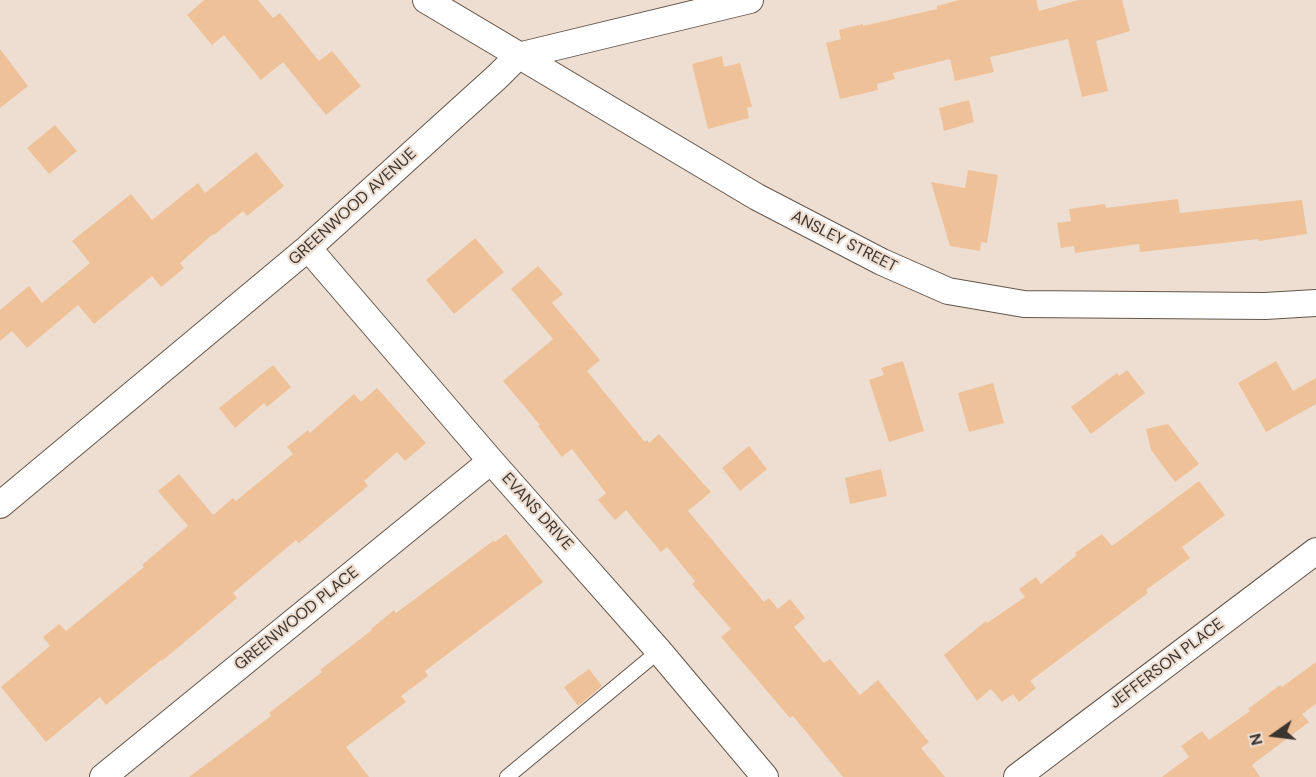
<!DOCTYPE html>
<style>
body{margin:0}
#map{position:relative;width:1316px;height:777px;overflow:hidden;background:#eeded1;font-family:"DM Sans",sans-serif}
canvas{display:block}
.north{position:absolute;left:1244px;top:705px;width:60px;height:60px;-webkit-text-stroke:4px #eeded1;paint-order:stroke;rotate:256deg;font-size:16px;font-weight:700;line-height:24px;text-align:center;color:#3b3530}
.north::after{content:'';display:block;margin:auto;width:21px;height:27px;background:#3b3530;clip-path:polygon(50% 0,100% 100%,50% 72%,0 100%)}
</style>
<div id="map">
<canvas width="1316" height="777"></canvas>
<div class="north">N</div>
</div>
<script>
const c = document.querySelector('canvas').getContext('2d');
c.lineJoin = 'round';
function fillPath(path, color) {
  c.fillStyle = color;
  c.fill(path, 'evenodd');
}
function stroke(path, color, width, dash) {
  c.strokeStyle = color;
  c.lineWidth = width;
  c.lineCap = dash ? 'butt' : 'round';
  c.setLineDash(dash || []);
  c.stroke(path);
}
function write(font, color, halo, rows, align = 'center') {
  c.font = font + ' "DM Sans",sans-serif';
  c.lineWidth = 4.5;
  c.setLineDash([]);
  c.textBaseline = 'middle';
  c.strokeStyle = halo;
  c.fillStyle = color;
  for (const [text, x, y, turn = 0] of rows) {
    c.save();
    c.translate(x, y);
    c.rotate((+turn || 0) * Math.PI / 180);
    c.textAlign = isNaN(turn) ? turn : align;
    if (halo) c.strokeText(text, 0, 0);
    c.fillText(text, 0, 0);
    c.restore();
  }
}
fillPath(new Path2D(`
 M 204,0 L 258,0 L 273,18 L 280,13 L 319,61 L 332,51 L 361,86 L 326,115 L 283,62 L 261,80 L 224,35 L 212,45 L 187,15 Z
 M 959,0 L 1036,0 L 1039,11 L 1078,0 L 1122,0 L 1130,31 L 1096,41 L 1108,91 L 1082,97 L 1068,39 L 990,57 L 994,72 L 955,81 L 950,59 L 893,73 L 895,79 L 877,84 L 878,90 L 840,99 L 826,43 L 841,39 L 839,30 L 863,24 L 863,26 L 937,9 L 937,6 Z
 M 0,49 L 28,86 L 0,108 Z
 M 722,56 L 724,67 L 740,63 L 752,107 L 747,108 L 749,118 L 708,129 L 692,64 Z
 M 969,100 L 974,122 L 944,131 L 939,108 Z
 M 55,125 L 77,151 L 49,174 L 27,148 Z
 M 256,152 L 284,186 L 247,216 L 243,211 L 214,235 L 213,234 L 180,263 L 184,268 L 161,287 L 152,276 L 94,324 L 78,305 L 27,348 L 12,331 L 0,341 L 0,310 L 29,286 L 42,303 L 90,263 L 72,241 L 131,194 L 152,220 L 198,183 L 205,193 Z
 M 968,170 L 998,175 L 987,243 L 981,242 L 980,251 L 950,246 L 931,182 L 965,188 Z
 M 1178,199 L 1180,213 L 1302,200 L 1307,234 L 1259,241 L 1259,239 L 1140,252 L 1139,244 L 1075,253 L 1074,246 L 1061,248 L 1057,223 L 1071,221 L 1069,209 L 1105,204 L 1106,208 Z
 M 475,238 L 504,272 L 454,314 L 426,280 Z
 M 538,266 L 563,294 L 552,303 L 600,360 L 587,371 L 645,442 L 647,440 L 649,443 L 659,434 L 711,492 L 688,511 L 764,602 L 769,598 L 778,609 L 790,599 L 805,618 L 794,627 L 824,663 L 830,659 L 860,695 L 878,680 L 929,742 L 921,748 L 945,777 L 843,777 L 793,716 L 790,718 L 721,637 L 731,629 L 692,584 L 695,581 L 667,547 L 661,552 L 626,510 L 615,520 L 598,500 L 606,493 L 572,449 L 562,457 L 538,426 L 540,425 L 503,381 L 553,339 L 511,289 Z
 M 903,361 L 924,431 L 889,442 L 869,380 L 884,375 L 881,368 Z
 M 1276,361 L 1293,391 L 1316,378 L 1316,404 L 1266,432 L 1238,383 Z
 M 273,365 L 291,387 L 267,407 L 264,403 L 235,428 L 219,408 Z
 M 1127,370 L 1145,393 L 1091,434 L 1071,407 L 1117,373 L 1119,376 Z
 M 993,383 L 1004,423 L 969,432 L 958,393 Z
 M 377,388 L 426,443 L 405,461 L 397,452 L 364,481 L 368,486 L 299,543 L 296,540 L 233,593 L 237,598 L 162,661 L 161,660 L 106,705 L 100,697 L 46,742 L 1,687 L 50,646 L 43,637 L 59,624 L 66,631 L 144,567 L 142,565 L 188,526 L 158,491 L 179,474 L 213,515 L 233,498 L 236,501 L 293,454 L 287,447 L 308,430 L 310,433 L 354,394 L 361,402 Z
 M 1168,424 L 1199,464 L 1175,482 L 1151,450 L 1146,429 Z
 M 749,446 L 767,469 L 740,491 L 722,468 Z
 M 881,469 L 887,496 L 850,504 L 845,478 Z
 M 1199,481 L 1225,515 L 1182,547 L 1190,558 L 1146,590 L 1148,593 L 1030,681 L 1036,688 L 1019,702 L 1013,694 L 1002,702 L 991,689 L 977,701 L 944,655 L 986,621 L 987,623 L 1025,597 L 1019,589 L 1036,577 L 1041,584 L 1077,555 L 1075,553 L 1102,534 L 1112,546 Z
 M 506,534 L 543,582 L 425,671 L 428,676 L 401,696 L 406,702 L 346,747 L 369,777 L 189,777 L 271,716 L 269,713 L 322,672 L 320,670 L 372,630 L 371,629 L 394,610 L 396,613 L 493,541 L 495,542 Z
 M 1316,662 L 1316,704 L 1302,714 L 1309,722 L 1252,765 L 1260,777 L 1162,777 L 1189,757 L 1181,746 L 1202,731 L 1209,740 L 1250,711 L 1248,709 L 1280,685 L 1282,687 Z
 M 589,669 L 602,686 L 578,706 L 564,687 Z`), '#efc199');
const service = new Path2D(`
 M 507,777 L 659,651`);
const minor = new Path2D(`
 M 426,0 L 757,197 L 882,262 L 948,291 L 1024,304 L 1265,306 L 1316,303
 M 308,248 L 491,461 L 659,651 L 765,777
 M 0,505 L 308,248 L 498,76 L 518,56 L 750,0
 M 103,777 L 491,461
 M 1017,777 L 1316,551`);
stroke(service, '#64564b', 16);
stroke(minor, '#64564b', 28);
stroke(service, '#fff', 14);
stroke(minor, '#fff', 26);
write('16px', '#3b3530', '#eeded1', [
 ["GREENWOOD AVENUE",353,207,-42],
 ["ANSLEY STREET",844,242,27],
 ["EVANS DRIVE",537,512,48],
 ["GREENWOOD PLACE",297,619,-39],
 ["JEFFERSON PLACE",1167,664,-37]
]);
</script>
